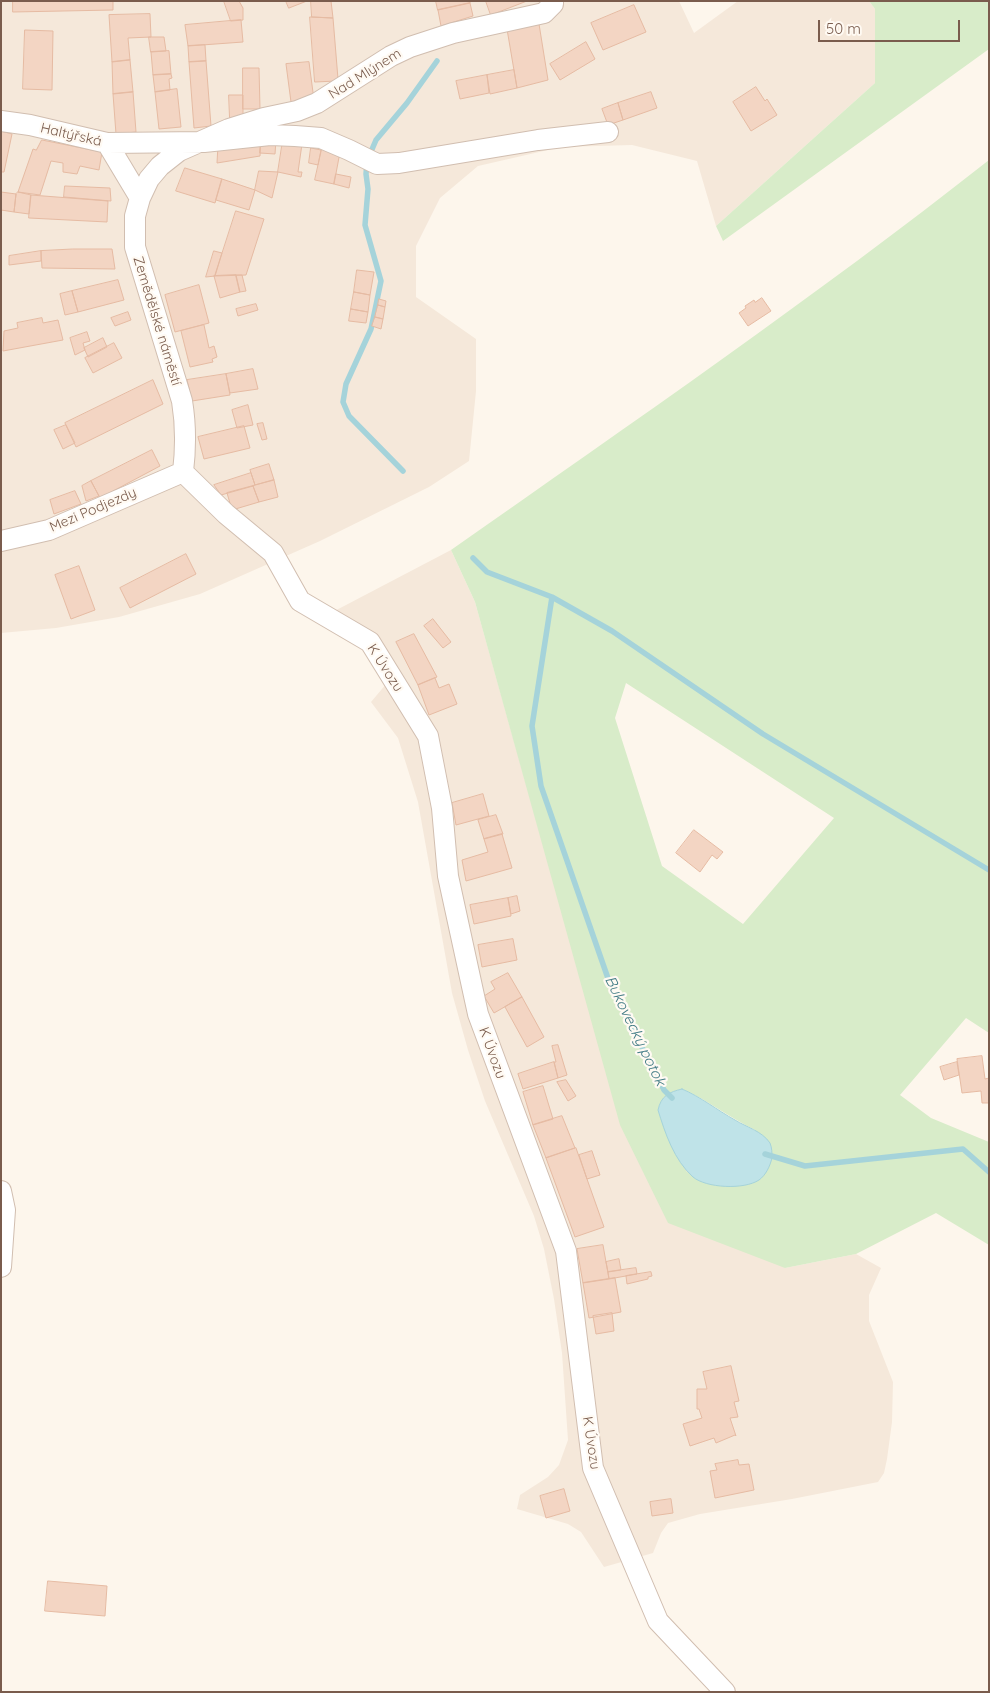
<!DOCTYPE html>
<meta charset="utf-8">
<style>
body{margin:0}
#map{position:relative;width:990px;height:1693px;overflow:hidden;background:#fdf6ec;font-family:Quicksand,sans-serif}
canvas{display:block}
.frame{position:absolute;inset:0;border:2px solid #7a5c4d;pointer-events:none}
.scale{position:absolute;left:818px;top:20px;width:142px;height:22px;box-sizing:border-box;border:2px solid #7a5c4d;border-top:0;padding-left:6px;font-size:15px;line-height:18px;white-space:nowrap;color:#7a5c4d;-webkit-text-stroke:4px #fffaf3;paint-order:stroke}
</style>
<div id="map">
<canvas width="990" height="1693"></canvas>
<div class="frame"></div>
<div class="scale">50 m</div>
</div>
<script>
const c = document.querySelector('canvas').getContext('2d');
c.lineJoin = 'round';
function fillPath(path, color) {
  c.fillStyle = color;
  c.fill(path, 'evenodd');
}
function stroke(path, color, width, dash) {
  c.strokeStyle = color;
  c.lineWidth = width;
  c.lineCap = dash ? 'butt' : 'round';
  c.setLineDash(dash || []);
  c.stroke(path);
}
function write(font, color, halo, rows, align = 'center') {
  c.font = font + ' Quicksand,sans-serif';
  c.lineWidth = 4.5;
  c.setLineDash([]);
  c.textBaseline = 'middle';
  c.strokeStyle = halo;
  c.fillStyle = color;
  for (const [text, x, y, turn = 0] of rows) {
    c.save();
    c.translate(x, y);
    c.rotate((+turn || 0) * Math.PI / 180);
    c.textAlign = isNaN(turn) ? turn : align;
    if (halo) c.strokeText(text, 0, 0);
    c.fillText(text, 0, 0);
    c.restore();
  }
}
fillPath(new Path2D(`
 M 1,1 L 679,1 L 694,33 L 738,1 L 869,1 L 875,9 L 875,83 L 716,226 L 697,161 L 632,145 L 561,147 L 478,166 L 440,198 L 416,246 L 416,297 L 476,339 L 476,391 L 469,461 L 429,487 L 320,541 L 200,594 L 119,617 L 56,628 L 1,633 Z
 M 451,550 L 475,602 L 542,841 L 785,1268 L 856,1254 L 881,1268 L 869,1295 L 869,1321 L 893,1382 L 892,1422 L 887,1459 L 884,1473 L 878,1482 L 792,1499 L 700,1514 L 668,1523 L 661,1533 L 653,1553 L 604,1567 L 581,1532 L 568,1524 L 517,1509 L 520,1495 L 548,1477 L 559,1465 L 568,1440 L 562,1353 L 554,1299 L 544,1249 L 534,1216 L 485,1101 L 468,1050 L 452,993 L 418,802 L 398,738 L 371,702 L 392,677 L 370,642 L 325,616 Z`), '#f5e8da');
fillPath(new Path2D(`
 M 869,1 L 989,1 L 989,49 L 723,241 L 716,226 L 875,83 L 875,9 Z
 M 989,160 L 989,1033 L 966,1018 L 900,1095 L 931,1118 L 989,1142 L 989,1245 L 936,1213 L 856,1254 L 785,1268 L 668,1223 L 620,1125 L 475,602 L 451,550 C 632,423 815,297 989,160 ZM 626,683 L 834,818 L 743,924 L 662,866 L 615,718 ZM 682,1089 C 708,1100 730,1118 755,1130 L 729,1186 L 687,1172 L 674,1152 L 658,1110 C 661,1096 670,1092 682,1089 Z`), '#d8ecc9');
const water = new Path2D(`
 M 682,1089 C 701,1097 717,1110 735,1120 C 746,1127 762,1131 770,1143 C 772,1148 772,1153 772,1158 C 770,1166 766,1175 759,1180 C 744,1190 706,1188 693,1177 C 674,1160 665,1133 658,1110 C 661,1096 669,1092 682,1089 Z`);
fillPath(water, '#bfe3e8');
stroke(water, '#a5d3da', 1);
stroke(new Path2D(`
 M 403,471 L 349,416 L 343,402 L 346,384 L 371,329 L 381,281 L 365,225 L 368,189 L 366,174 L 367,161 L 376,140 L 407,103 L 437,61
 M 473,558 L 487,572 L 552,597 L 612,631 L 763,734 L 989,870
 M 552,597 L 532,726 L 541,786 L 611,987 L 664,1090 L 672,1098
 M 765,1154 L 805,1166 L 963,1149 L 989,1172`), '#a5d3da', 5.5);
const building = new Path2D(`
 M 13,1 L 113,1 L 113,10 L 13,12 Z
 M 224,1 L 239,1 L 243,8 L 243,20 L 231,21 Z
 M 286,1 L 307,1 L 289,8 Z
 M 311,1 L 331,1 L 333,18 L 312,17 Z
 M 436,1 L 470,1 L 470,3 L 438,10 Z
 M 486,1 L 527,1 L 491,15 Z
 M 470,3 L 473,16 L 441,26 L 438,10 Z
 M 634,5 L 646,32 L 603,50 L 591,23 Z
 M 150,14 L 151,37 L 128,38 L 130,60 L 112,62 L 109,15 Z
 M 310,17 L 333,18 L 338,79 L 337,81 L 315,82 Z
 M 241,20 L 243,42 L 188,46 L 185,25 Z
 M 539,24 L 548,80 L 517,88 L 507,29 Z
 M 25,30 L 53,31 L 52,90 L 23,89 Z
 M 149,37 L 164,37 L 166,51 L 151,52 Z
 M 586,42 L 595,59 L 560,80 L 550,64 Z
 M 205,45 L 206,61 L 189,62 L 188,46 Z
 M 169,51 L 171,74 L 153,75 L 151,52 Z
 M 130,60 L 133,92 L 113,94 L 112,62 Z
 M 206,61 L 211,126 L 194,128 L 189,62 Z
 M 309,62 L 314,100 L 291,102 L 286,64 Z
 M 243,68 L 259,68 L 260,109 L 243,109 Z
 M 514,70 L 517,88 L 490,94 L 487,75 Z
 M 171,74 L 172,78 L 169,79 L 170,90 L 155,92 L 153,75 Z
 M 487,75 L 489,93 L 460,99 L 456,81 Z
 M 756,87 L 765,101 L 767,99 L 777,115 L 751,131 L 733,102 Z
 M 177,89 L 181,127 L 159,129 L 155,92 Z
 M 133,92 L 136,132 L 116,134 L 113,94 Z
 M 651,92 L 657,108 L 623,120 L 618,103 Z
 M 229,95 L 243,95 L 243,116 L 230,119 Z
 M 618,103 L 623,120 L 608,125 L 602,109 Z
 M 1,131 L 12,134 L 4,172 L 1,172 Z
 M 261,138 L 260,156 L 217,163 L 218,145 Z
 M 261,138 L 276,140 L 275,154 L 260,153 Z
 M 42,140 L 102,152 L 99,170 L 80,166 L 77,174 L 63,172 L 63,163 L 51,161 L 40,195 L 18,192 L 33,149 L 36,150 Z
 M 283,140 L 302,144 L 298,172 L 302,172 L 301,177 L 278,172 Z
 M 311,148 L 321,150 L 318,165 L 309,163 Z
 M 322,149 L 340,152 L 334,184 L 315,180 Z
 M 185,168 L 222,179 L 215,203 L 176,191 Z
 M 259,171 L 278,172 L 272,198 L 255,190 Z
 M 336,174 L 351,177 L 349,188 L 334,184 Z
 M 222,179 L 255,190 L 249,210 L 216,200 Z
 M 65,186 L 110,188 L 111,201 L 64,197 Z
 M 1,192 L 16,194 L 14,212 L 1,210 Z
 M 18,192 L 31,195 L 29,214 L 14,212 L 16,194 Z
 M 31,195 L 108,201 L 107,222 L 29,218 Z
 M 236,211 L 264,219 L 246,275 L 215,276 Z
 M 73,249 L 112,249 L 115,269 L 42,268 L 41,251 Z
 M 41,251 L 41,261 L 9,265 L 9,256 Z
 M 214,251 L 222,253 L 215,276 L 206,277 Z
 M 357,270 L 374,272 L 370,295 L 354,292 Z
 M 236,275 L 240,292 L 220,298 L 214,276 Z
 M 236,275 L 242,275 L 246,291 L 240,292 Z
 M 118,280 L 124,300 L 78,312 L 72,291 Z
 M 199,285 L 209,323 L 175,332 L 165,295 Z
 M 72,291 L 78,312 L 65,315 L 60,294 Z
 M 354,292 L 370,295 L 368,312 L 351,309 Z
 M 762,298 L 771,311 L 748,326 L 739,313 L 746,308 L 745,306 L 754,300 L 755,302 Z
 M 379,299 L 386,301 L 385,307 L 378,305 Z
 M 256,304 L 258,310 L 238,316 L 236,309 Z
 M 378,305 L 385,307 L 383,319 L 375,317 Z
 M 351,309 L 368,312 L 366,323 L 349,321 Z
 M 128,312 L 131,320 L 115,326 L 111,318 Z
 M 375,317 L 383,319 L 381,329 L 372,326 Z
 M 42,318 L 43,323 L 58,320 L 63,340 L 3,351 L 4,331 L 18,328 L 17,323 Z
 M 204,325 L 209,348 L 214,346 L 217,357 L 212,359 L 213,362 L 190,367 L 181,331 Z
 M 87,332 L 90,341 L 83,343 L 85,350 L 75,355 L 70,338 Z
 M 103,338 L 107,347 L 88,357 L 84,348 Z
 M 114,343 L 122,358 L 93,373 L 85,358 Z
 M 253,369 L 258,389 L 230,393 L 226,374 Z
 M 226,374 L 230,395 L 192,401 L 187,380 Z
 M 153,380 L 163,404 L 76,447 L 65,423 Z
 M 248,405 L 253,425 L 237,428 L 232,410 Z
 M 263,423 L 267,439 L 262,440 L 257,424 Z
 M 66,425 L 75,443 L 63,449 L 54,430 Z
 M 244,426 L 250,448 L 204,459 L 198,437 Z
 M 152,450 L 160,466 L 100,498 L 91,481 Z
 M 269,464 L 274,480 L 255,485 L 250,470 Z
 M 251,473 L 255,485 L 253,486 L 221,495 L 214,485 Z
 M 274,480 L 278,497 L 259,502 L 253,486 Z
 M 91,481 L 99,496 L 86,501 L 82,486 Z
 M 253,486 L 259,502 L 232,510 L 227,493 Z
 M 75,491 L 81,504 L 54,514 L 50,500 Z
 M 186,554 L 196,574 L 130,608 L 120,588 Z
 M 79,566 L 95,610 L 71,619 L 55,575 Z
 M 433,619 L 451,642 L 443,648 L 424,626 Z
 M 414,634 L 437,677 L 418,685 L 396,642 Z
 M 435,678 L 439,688 L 449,684 L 457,704 L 429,715 L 418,685 Z
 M 483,794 L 489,816 L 456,825 L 452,803 Z
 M 496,815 L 503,834 L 484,839 L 478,820 Z
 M 694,830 L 723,852 L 717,859 L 712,855 L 700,872 L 676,853 Z
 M 502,834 L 512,868 L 466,881 L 462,860 L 488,852 L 484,839 Z
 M 517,896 L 520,911 L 511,914 L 508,898 Z
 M 508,898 L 511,916 L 474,924 L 470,905 Z
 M 513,939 L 517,960 L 482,967 L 478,945 Z
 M 508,973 L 522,997 L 494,1013 L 484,996 L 495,989 L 491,982 Z
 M 522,997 L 544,1037 L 527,1047 L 505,1007 Z
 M 558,1045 L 567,1075 L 558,1078 L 554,1062 L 556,1062 L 552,1046 Z
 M 982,1056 L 985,1079 L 989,1078 L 989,1103 L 982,1103 L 981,1091 L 962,1093 L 957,1059 Z
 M 554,1062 L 558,1078 L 523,1089 L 518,1074 Z
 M 957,1062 L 959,1075 L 944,1080 L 940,1067 Z
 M 566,1080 L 576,1096 L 568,1101 L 557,1082 Z
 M 543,1086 L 553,1119 L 533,1125 L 523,1092 Z
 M 562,1116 L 575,1148 L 546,1158 L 533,1125 Z
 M 576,1148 L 604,1227 L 575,1237 L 546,1158 Z
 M 592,1151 L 600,1175 L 587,1179 L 579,1155 Z
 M 603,1245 L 609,1279 L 583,1283 L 577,1249 Z
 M 619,1259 L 621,1270 L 608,1272 L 606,1262 Z
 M 636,1268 L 637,1274 L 609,1279 L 608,1272 Z
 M 651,1272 L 652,1276 L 648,1277 L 648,1279 L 627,1284 L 626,1276 Z
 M 615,1278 L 621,1312 L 589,1318 L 583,1283 Z
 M 612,1313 L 614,1331 L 596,1334 L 593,1316 Z
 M 731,1366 L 739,1401 L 734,1402 L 738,1417 L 730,1418 L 736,1436 L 735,1435 L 716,1443 L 714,1438 L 690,1446 L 683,1424 L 702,1418 L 699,1409 L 697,1409 L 697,1389 L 707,1389 L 703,1372 Z
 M 738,1460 L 739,1465 L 749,1464 L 754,1490 L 715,1498 L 710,1471 L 717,1470 L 715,1464 Z
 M 564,1489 L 570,1511 L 546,1518 L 540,1496 Z
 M 671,1499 L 673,1513 L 652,1516 L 650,1502 Z
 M 48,1581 L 107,1586 L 105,1616 L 45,1611 Z`);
fillPath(building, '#f3d5c3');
stroke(building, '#e6bba3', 1);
const minor = new Path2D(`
 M 1,121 L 30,125 L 107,143 L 140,198
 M 107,143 L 204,142 L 270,135 L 295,136 L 321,138 L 349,150 L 377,164 L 399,163 L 538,140 L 608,132
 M 183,472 L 226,514 L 273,553 L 300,601 L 370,642 L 428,736 L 442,808 L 448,876 L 478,1014 L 566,1251 L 593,1468 L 658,1621 L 725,1692
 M 183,472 C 186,447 186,425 182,401 L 135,247 L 135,216 L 140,198 L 149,179 L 160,166 L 179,151 L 229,129 L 264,118 L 297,111 L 317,103 L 391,56 L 410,47 L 453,33 L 544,13 L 553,4 L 553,1
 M 1,541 L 49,530 L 183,472
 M 1,1191 L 5,1210 L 1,1267`);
stroke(minor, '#d1beb0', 22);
stroke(minor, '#fff', 20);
write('14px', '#7a5c4d', '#fffaf3', [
 ["Nad Mlýnem",365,74,-32],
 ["Haltýřská",71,135,13],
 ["Zemědělské náměstí",157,321,73],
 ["Mezi Podjezdy",93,510,-23],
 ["K Úvozu",385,668,57],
 ["K Úvozu",492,1053,70],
 ["K Úvozu",591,1443,81]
]);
write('italic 15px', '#437c86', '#fffaf3', [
 ["Bukovecký potok",635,1031,64]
]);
</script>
